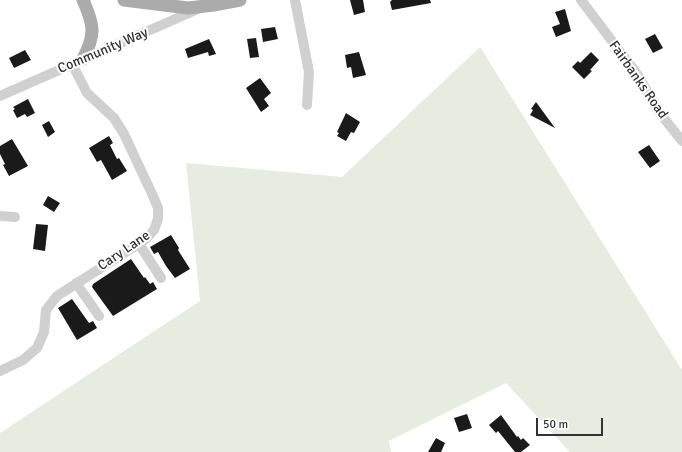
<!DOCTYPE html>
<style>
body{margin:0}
#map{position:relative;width:682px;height:452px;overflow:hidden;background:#fff;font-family:Signika,sans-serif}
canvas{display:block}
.scale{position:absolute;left:536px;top:418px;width:67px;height:18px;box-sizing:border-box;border:2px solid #333;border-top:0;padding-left:5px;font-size:12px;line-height:14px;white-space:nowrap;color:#333;-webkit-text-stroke:3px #fff;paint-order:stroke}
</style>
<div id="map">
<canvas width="682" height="452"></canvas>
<div class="scale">50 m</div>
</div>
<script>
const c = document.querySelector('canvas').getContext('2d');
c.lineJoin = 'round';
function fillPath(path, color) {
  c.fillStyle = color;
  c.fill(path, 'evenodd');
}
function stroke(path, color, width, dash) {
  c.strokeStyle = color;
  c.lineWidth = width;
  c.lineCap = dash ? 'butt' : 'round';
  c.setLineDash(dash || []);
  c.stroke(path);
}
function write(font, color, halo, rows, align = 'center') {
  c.font = font + ' Signika,sans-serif';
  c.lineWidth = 4;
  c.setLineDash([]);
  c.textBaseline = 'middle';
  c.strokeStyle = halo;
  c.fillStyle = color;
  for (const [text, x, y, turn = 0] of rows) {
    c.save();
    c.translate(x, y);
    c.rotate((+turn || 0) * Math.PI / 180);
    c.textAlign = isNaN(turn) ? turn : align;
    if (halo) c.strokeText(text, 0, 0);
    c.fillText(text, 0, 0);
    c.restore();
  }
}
fillPath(new Path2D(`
 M 480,47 L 682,370 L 682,452 L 570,452 L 506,383 L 389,441 L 391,452 L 0,452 L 0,433 L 200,301 L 186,163 L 342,177 Z`), '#e6ecdf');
fillPath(new Path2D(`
 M 350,0 L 363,0 L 365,12 L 354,15 Z
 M 392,0 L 430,0 L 431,3 L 392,10 L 390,2 Z
 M 565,9 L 571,31 L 556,37 L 552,27 L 560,24 L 555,12 Z
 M 275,27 L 278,39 L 263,42 L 261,29 Z
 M 655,34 L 663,48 L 653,53 L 645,39 Z
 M 256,38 L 259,57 L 250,58 L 247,39 Z
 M 209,39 L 216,54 L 209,56 L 208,52 L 188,58 L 185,49 Z
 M 25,50 L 31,60 L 14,68 L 9,58 Z
 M 359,52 L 366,75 L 353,78 L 351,67 L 347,68 L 345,55 Z
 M 591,52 L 599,60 L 590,70 L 592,71 L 584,79 L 572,67 L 578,61 L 580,63 Z
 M 260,78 L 271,93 L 264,99 L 269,106 L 261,112 L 246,88 Z
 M 28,99 L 35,113 L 27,117 L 25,114 L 17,118 L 13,110 L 15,109 L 13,107 Z
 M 536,102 L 555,128 L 530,115 L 533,110 L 531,109 Z
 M 346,113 L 360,122 L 354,133 L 351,132 L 346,141 L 337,136 L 339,133 L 337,132 Z
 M 49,121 L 55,132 L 48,137 L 42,125 Z
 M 109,136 L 113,143 L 110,145 L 117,159 L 119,158 L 127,171 L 112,180 L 101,160 L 97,162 L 89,148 Z
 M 12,139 L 28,166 L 9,176 L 3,165 L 5,164 L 0,154 L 0,146 Z
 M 649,145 L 660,161 L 650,168 L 638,152 Z
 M 48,196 L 60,203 L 54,212 L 43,205 Z
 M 36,224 L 48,225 L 45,251 L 33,249 Z
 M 171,235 L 179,248 L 178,250 L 190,269 L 175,278 L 166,266 L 158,252 L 154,254 L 150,247 Z
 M 131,259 L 144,278 L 145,277 L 150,284 L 153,282 L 157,289 L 113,316 L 92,287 L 93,284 Z
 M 72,299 L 89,323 L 93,321 L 97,328 L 77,340 L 58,308 Z
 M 467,414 L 472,428 L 459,432 L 454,418 Z
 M 501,415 L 517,437 L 518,436 L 521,440 L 523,438 L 530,445 L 521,452 L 515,452 L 498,431 L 496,433 L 489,425 Z
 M 436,438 L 445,443 L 441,452 L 428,452 Z`), '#1a1a1a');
stroke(new Path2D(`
 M 295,0 L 309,72 L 307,105
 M 581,0 L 637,74 L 659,112 L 682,141
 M 0,96 L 198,9
 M 0,216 L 15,217
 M 139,244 L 161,278
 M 76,283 L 99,316
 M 0,371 L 23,360 L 37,348 L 44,332 L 46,310 L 57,296 L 146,239 L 154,230 L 158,219 L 158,208 L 153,196 L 124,134 L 114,118 L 87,93 L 72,64`), '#d0d0d0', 10);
stroke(new Path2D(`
 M 83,0 C 94,25 96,34 83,59
 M 124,0 L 188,8 L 214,5 L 240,0`), '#ababab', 13);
write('14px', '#333', '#fff', [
 ["Community Way",103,51,-23],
 ["Fairbanks Road",638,80,55],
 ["Cary Lane",124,251,-34]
]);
</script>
